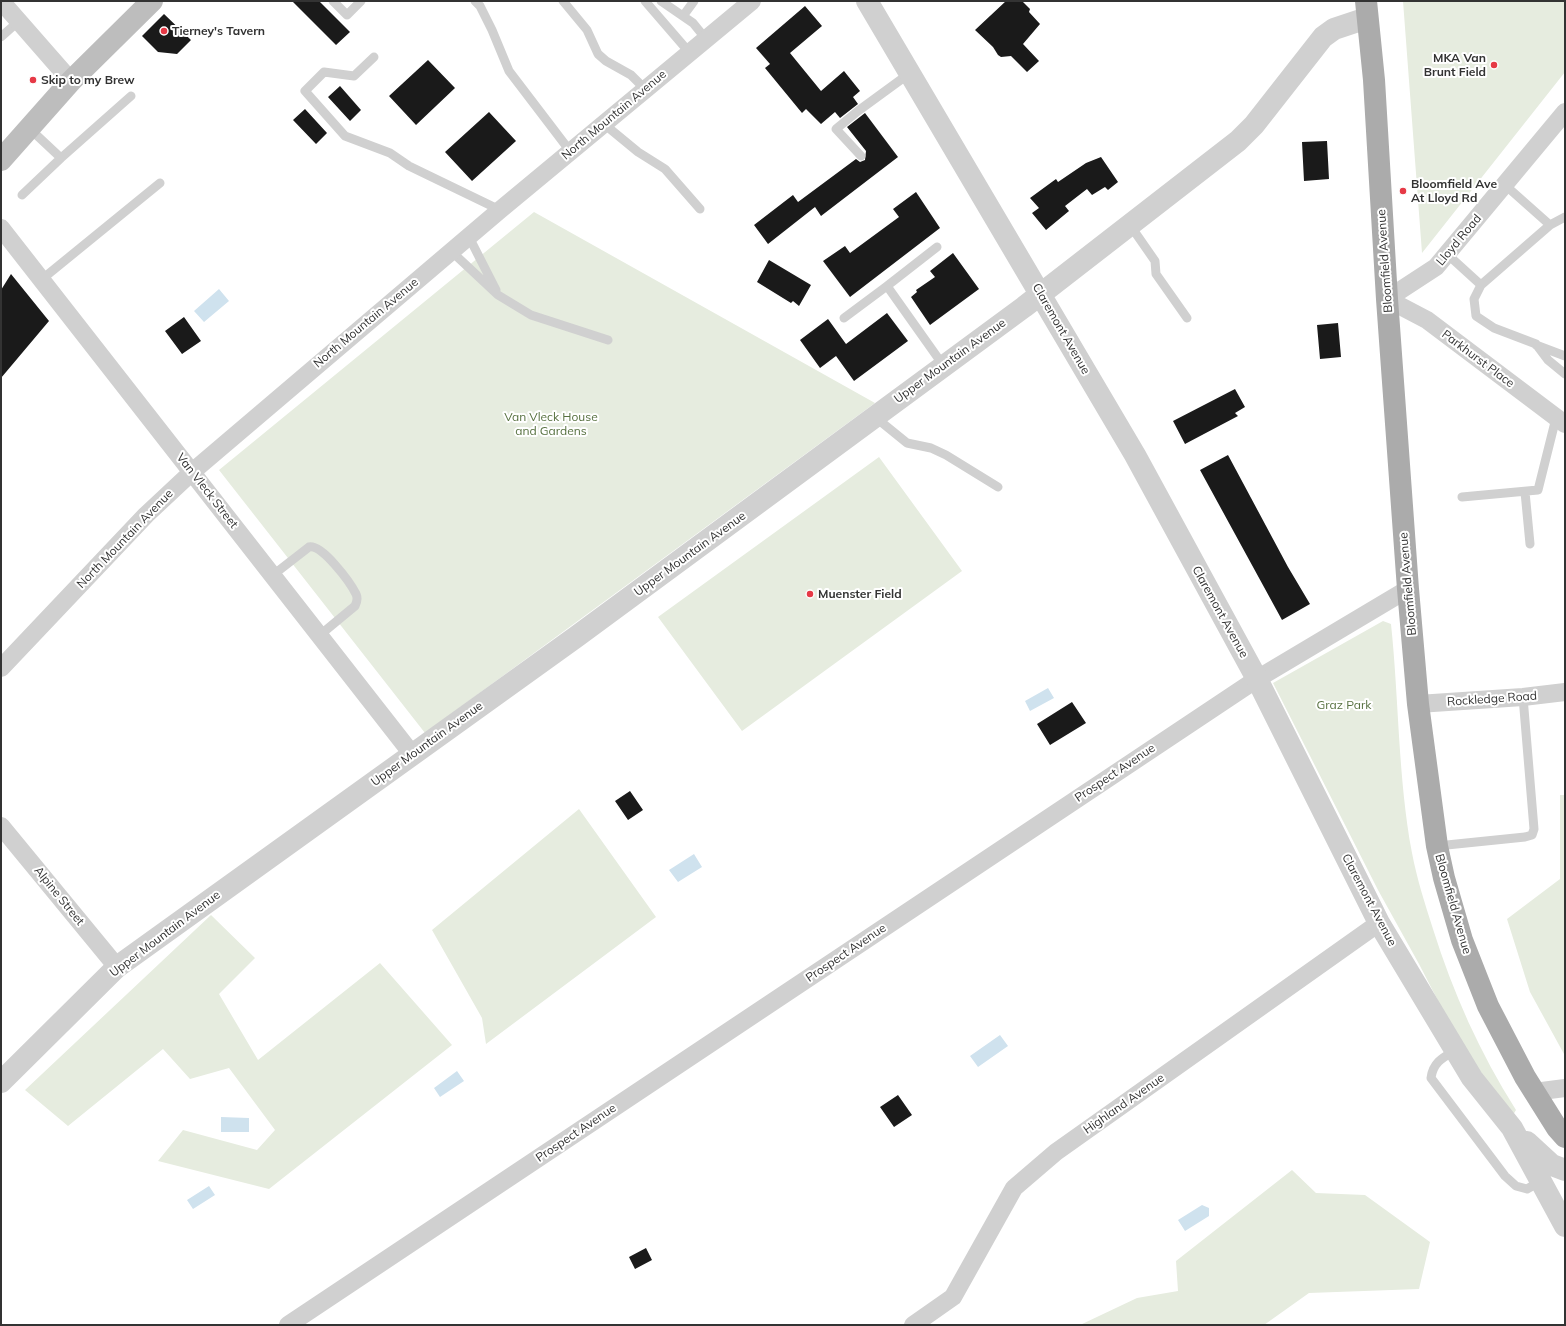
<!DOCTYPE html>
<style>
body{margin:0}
#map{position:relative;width:1566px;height:1326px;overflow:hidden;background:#fff;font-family:Mulish,sans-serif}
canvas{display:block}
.frame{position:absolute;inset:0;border:2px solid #333;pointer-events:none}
</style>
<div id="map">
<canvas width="1566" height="1326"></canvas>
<div class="frame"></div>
</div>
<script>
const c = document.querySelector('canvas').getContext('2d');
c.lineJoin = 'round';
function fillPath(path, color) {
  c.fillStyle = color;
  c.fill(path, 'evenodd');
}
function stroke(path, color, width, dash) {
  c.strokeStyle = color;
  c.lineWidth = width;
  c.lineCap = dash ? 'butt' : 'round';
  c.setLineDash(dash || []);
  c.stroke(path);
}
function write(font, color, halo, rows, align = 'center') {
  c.font = font + ' Mulish,sans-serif';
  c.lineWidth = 4;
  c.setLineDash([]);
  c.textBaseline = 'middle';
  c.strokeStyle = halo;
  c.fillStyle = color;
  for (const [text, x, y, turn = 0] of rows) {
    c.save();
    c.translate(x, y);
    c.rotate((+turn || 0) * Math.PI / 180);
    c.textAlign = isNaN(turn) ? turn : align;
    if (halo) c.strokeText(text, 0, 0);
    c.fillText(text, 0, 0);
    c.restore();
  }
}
fillPath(new Path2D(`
 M 1403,1 L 1565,1 L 1565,72 L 1422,253 Z
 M 534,212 L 875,403 L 425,733 L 219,470 Z
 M 879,457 L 962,571 L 742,731 L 658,617 Z
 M 1383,621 L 1391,624 C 1399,700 1398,778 1412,853 C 1417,879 1425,904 1433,929 C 1453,993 1480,1053 1516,1110 L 1513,1115 L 1476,1074 L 1419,964 L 1378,890 L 1273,683 Z
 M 1560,795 L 1565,795 L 1564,1054 L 1530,992 L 1507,919 L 1560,879 Z
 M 579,809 L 656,917 L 486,1044 L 482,1018 L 432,930 Z
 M 211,915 L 255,958 L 219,994 L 258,1060 L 380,963 L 452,1045 L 269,1189 L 158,1161 L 183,1130 L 257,1150 L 275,1130 L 229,1068 L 190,1079 L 163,1049 L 68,1126 L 25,1090 Z
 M 1292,1170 L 1316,1193 L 1365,1195 L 1430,1242 L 1419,1289 L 1309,1293 L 1264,1325 L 1080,1325 L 1137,1298 L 1178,1291 L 1176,1261 Z`), '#e6ecdf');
fillPath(new Path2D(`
 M 219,289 L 229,301 L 204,322 L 194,311 Z
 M 1048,688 L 1054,698 L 1030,711 L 1025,701 Z
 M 694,854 L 702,867 L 678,882 L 669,870 Z
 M 1000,1035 L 1008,1046 L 978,1067 L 970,1056 Z
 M 457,1071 L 464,1081 L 440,1097 L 434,1088 Z
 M 221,1117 L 249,1118 L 249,1132 L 221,1132 Z
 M 209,1186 L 215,1195 L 193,1209 L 187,1200 Z
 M 1202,1205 L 1209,1208 L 1209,1216 L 1185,1231 L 1178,1220 Z`), '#cfe2ee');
fillPath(new Path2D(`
 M 292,1 L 319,1 L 350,32 L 336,45 Z
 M 1006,1 L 1022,1 L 1030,9 L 1029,12 L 1040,24 L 1023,44 L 1039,61 L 1027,72 L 1011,56 L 1001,57 L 998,55 L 993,47 L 975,30 Z
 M 805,6 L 822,26 L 790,53 L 821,91 L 844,71 L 860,91 L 853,97 L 858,104 L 840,118 L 835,112 L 821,124 L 806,109 L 802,113 L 765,68 L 770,64 L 756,48 Z
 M 164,14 L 191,40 L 177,54 L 158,52 L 142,36 Z
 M 428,60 L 455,88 L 416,125 L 389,96 Z
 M 340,86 L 361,110 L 350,121 L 328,97 Z
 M 305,109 L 327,133 L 316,144 L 293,120 Z
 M 489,112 L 516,141 L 472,181 L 445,152 Z
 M 865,113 L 898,157 L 821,216 L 815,207 L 768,244 L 754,225 L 793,195 L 798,202 L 856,159 L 860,162 L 865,160 L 866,151 L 847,127 Z
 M 1327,141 L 1329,179 L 1304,181 L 1302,142 Z
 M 1101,157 L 1118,182 L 1108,190 L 1105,187 L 1092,195 L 1087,189 L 1065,206 L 1069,211 L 1046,230 L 1032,213 L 1039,208 L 1030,198 L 1056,179 L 1058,182 L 1086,163 Z
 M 916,192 L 940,228 L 850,297 L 823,261 L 845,246 L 850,253 L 899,217 L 893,209 Z
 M 953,253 L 979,289 L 930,325 L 911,297 L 917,292 L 916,290 L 935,277 L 930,271 Z
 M 769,260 L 811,285 L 799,306 L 793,301 L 791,303 L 757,282 Z
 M 11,274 L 49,321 L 1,378 L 1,290 Z
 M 887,313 L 908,341 L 854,381 L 836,356 L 820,368 L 800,340 L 828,319 L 846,344 Z
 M 184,317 L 201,341 L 182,354 L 165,331 Z
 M 1338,323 L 1341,357 L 1320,359 L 1317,325 Z
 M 1235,389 L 1245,407 L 1235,413 L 1238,416 L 1185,444 L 1173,421 Z
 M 1228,455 L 1288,567 L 1310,604 L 1282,620 L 1200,470 Z
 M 1072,702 L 1086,723 L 1050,745 L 1037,724 Z
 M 630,791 L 643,810 L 628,820 L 615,801 Z
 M 898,1095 L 912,1115 L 894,1127 L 880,1107 Z
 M 646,1248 L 652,1260 L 635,1269 L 629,1257 Z`), '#1a1a1a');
stroke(new Path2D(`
 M 333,1 L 347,15 L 361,1
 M 475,1 L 480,6 L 492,30 L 509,71 L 570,151
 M 563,1 L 587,30 L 598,54 L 606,61 L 631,75 L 645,89
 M 645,1 L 689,52
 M 661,1 L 693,23 L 706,39
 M 683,16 L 694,1
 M 1,37 L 19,21
 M 374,57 L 354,76 L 324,72 L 305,91 L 345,136 L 390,153 L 409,166 L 500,210
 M 604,124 L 638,152 L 665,169 L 700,209
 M 29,128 L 61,158 L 131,96
 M 861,156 L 836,129 L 858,111 L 910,73
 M 1505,185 L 1550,225
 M 22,195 L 61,158
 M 1565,217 L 1550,225 L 1481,285 L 1474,299 L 1476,316 L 1494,328 L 1536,344 L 1548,360 L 1565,374
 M 1130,225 L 1155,261 L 1156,274 L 1187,318
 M 469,237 L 496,290
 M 451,251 L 498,295 L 531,315 L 608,340
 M 1447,254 L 1481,285
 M 41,280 L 160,183
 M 887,286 L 937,247
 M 844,318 L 887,286 L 943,365
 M 1536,345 L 1565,356
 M 875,417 L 907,443 L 931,448 L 946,455 L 998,487
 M 1525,492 L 1530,544
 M 1462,497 L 1538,490 L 1556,418
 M 273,575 L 309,547 C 322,544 350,582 356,594 C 358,598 357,602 355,606 L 320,635
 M 1437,846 L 1525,837 L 1532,835 L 1534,829 L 1523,697
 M 1454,1051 C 1442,1058 1433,1063 1431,1078 L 1505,1176 L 1516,1186 L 1527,1189 L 1541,1181`), '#d0d0d0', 9);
stroke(new Path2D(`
 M 1,1 L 71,81
 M 1565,112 L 1436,267 L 1387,299 L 1427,320 L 1565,424
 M 1,228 L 412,754
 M 1,668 L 146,515 L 192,472 L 500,210 L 752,1
 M 1418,704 L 1523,697 L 1565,692
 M 1,826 L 117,967
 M 1534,1092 L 1565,1088
 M 288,1325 L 1257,679 L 1408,589
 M 913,1325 L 953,1297 L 1014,1188 L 1056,1152 L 1379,923`), '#d0d0d0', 18);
stroke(new Path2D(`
 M 867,1 L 1135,455 L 1257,679 L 1379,923 L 1472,1078 L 1512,1128 L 1565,1226
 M 1,1082 L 117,967 L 576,637 L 1024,307 L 1238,141 L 1254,125 L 1323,37 L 1334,29 L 1367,18
 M 1527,1142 L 1552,1165 L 1565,1170`), '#d0d0d0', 22);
stroke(new Path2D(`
 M 1,160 L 71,81 L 152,1`), '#bdbdbd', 22);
stroke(new Path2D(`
 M 1366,1 L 1374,80 L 1387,299 L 1408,589 L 1418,704 L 1437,846 L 1444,878 L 1462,940 L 1488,1006 L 1525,1077 L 1557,1128 L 1565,1137`), '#ababab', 22);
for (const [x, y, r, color] of [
 [164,31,4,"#e63946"],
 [1494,65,4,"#e63946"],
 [33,80,4,"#e63946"],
 [1403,191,4,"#e63946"],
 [810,594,4,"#e63946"]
]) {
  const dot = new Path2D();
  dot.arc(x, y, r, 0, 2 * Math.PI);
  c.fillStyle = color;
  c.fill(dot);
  stroke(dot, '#fff', 1.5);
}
write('bold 12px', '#333', '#fff', [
 ["Tierney's Tavern",172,31],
 ["MKA Van",1486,58,"right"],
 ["Brunt Field",1486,72,"right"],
 ["Skip to my Brew",41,80],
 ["Bloomfield Ave",1411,184],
 ["At Lloyd Rd",1411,198],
 ["Muenster Field",818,594]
], 'left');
write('12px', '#333', '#fff', [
 ["North Mountain Avenue",614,115,-40],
 ["Lloyd Road",1459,240,-50],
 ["Bloomfield Avenue",1385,261,-94],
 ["North Mountain Avenue",366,323,-40],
 ["Claremont Avenue",1061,329,60],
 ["Parkhurst Place",1478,359,37],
 ["Upper Mountain Avenue",950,361,-36],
 ["Van Vleck Street",207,491,52],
 ["North Mountain Avenue",125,539,-46],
 ["Upper Mountain Avenue",690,554,-36],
 ["Bloomfield Avenue",1408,584,-95],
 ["Claremont Avenue",1220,612,61],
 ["Rockledge Road",1492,699,-4],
 ["Upper Mountain Avenue",427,744,-36],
 ["Prospect Avenue",1115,773,-34],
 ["Alpine Street",59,896,51],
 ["Claremont Avenue",1369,900,62],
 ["Bloomfield Avenue",1453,904,74],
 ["Upper Mountain Avenue",165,934,-37],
 ["Prospect Avenue",846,953,-34],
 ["Highland Avenue",1124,1104,-35],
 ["Prospect Avenue",576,1133,-34]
]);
write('12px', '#56703f', '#fff', [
 ["Van Vleck House",551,417],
 ["and Gardens",551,431],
 ["Graz Park",1344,705]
]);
</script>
